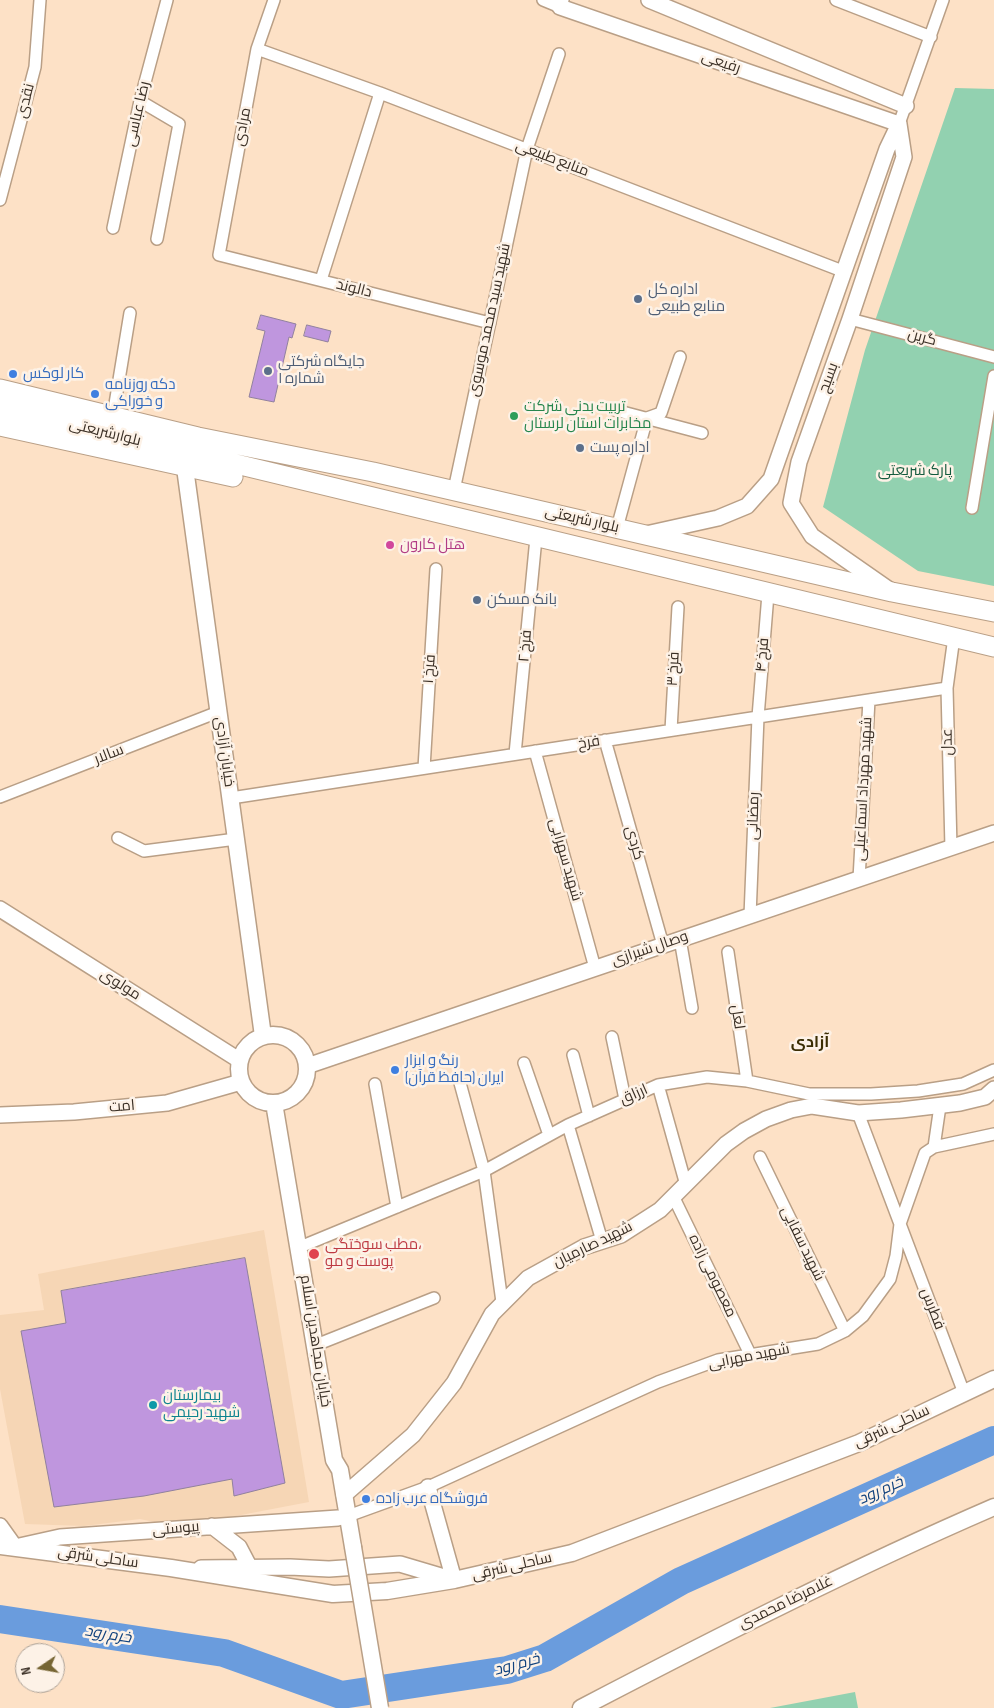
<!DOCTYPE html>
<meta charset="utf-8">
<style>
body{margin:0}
#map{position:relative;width:994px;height:1708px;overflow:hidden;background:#fde1c6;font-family:"Sofia Sans Condensed",sans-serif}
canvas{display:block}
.north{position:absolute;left:15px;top:1643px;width:50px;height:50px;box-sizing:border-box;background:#fdf2e7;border:1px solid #afa499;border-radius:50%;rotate:258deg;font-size:14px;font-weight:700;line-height:20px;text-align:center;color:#3a2f25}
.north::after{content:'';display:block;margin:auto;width:18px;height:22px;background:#766533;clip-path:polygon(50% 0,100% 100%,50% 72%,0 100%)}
</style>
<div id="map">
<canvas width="994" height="1708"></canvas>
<div class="north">N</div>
</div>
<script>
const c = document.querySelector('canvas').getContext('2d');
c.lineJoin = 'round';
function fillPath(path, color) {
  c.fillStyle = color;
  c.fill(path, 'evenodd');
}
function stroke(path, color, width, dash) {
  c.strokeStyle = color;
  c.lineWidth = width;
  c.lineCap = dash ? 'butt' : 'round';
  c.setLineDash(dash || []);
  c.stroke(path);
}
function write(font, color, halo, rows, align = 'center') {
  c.font = font + ' "Sofia Sans Condensed",Cairo,sans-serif';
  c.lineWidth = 5;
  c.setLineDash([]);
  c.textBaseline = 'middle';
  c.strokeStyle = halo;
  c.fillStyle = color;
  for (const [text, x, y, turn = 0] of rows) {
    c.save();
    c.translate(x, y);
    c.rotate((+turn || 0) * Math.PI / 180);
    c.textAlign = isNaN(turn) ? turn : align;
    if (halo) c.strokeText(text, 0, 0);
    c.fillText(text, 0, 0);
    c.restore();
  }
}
fillPath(new Path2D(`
 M 264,1230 L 309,1502 L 199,1523 L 159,1523 L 140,1519 L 84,1526 L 25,1524 L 0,1389 L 0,1315 L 44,1310 L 38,1274 Z`), '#f6d6b5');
fillPath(new Path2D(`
 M 955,88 L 994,89 L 994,586 L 918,571 L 823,507 L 865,350 Z
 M 855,1692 L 858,1708 L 770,1708 Z`), '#92d1b0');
stroke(new Path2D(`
 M 0,1619 L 224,1653 L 341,1695 L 507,1670 L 545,1658 L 681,1581 L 994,1440`), '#6a9cdd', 28);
const building = new Path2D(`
 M 261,315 L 296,324 L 292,338 L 289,337 L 274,402 L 249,397 L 265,331 L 257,329 Z
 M 307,325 L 331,331 L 328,342 L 304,336 Z
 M 245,1258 L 285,1483 L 234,1496 L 232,1479 L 144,1496 L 54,1507 L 21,1331 L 66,1323 L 61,1291 Z`);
fillPath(building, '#bf96de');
stroke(building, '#91819e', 1);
const minor = new Path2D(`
 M 274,0 L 257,49 L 219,255 L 490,323
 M 543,0 L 560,7 L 563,0
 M 836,0 L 931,37
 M 257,49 L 380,93 L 845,272
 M 140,101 L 179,124 L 157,239
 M 899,124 L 943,0
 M 0,200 L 35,67 L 40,0
 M 113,228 L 140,101 L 167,0
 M 321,280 L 380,93
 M 850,319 L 994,357
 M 115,404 L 130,313
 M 615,410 L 702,433
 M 454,490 L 527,149 L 559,54
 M 972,508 L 994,376
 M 617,528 L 647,418 L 661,413 L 680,357
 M 671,730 L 678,607
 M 605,740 L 663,945
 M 535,751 L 595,968
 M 515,754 L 536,538
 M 424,768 L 436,569
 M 0,797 L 218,712
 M 231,798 L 947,688
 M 118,838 L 144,851 L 236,839
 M 951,848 L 947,688 L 954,637
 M 859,879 L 869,700
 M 750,916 L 758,717 L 768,594
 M 680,939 L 692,1008
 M 728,952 L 747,1081
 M 612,1037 L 625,1099
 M 573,1055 L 589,1116
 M 524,1063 L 549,1135
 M 460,1083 L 484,1171 L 502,1302
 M 375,1084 L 397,1207
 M 658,1085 L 686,1185
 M 858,1113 L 964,1393
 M 568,1125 L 602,1241
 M 934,1147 L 940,1106
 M 760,1157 L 845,1331
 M 674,1198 L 750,1354
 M 300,1247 L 484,1171 L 568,1125 L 658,1085 L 707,1077 L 747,1081 L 809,1094 L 871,1094 L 918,1091 L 963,1084 L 994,1070
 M 316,1345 L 434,1298
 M 348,1516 L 428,1487 L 658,1382 L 718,1360 L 818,1344 L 845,1331 L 863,1316 L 890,1279 L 896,1256 L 900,1224 L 925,1153 L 934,1147 L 994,1134`);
const tertiary = new Path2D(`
 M 649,0 L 906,106
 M 560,7 L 899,124
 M 646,534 L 718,518 L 747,506 L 771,479 L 887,149 L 899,124
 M 888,589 L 812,536 L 791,503 L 799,462 L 850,319 L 904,157 L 899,124
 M 0,909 L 239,1060
 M 307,1066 L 994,833
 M 0,1115 L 74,1112 L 167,1103 L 241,1082
 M 428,1487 L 454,1580
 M 344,1495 L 413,1435 L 454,1383 L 492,1314 L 528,1278 L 584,1247 L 621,1235 L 660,1210 L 726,1144 L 744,1131 L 766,1119 L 791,1110 L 812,1106 L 858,1113 L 901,1110 L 960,1103 L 985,1097 L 994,1089
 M 0,1526 L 15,1547 L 60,1537 L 338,1518
 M 212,1526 L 239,1547 L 250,1568
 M 201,1568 L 290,1567 L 329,1569 L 400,1564 L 454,1580`);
const secondary = new Path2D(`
 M 185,468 L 263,1036
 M239 1069a34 34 0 1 1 68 0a34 34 0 1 1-68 0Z
 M 274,1103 L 334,1460 L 340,1470 L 353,1547
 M 0,1546 L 171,1568 L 333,1594 L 387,1591 L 454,1580 L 572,1553 L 859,1443 L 994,1379
 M 581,1708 C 717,1637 853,1568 994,1507`);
const primary = new Path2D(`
 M 0,389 L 198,437 L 373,472 L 892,592 L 994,612
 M 0,407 L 994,647
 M 0,426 L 233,477`);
stroke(minor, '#b99f86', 14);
stroke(tertiary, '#b99f86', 18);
stroke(secondary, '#b99f86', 19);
stroke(primary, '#b99f86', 21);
stroke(minor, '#fff', 11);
stroke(tertiary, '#fff', 15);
stroke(secondary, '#fff', 16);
stroke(primary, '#fff', 19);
const secondaryBridge = new Path2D(`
 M 353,1547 L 380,1708`);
stroke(secondaryBridge, '#b99f86', 19, []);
stroke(secondaryBridge, '#fff', 16);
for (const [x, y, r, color] of [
 [638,299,5,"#5c6f8a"],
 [268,371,5,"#5c6f8a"],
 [13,374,5,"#3f7fe0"],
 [95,394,5,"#3f7fe0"],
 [514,416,5,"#2e9e5b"],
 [580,448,5,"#5c6f8a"],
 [390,545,5,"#d1479c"],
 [477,600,5,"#5c6f8a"],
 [395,1070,5,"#3f7fe0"],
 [314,1254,6,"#e0444e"],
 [153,1405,5,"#0f9aa8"],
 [366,1499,5,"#3f7fe0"]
]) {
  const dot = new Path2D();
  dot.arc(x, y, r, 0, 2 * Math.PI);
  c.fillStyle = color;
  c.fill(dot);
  stroke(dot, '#fdf2e7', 2);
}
write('15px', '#3a2f25', '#fdf2e7', [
 ["رفیعی",721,63,19],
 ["نقدی",26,101,-76],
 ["رضا عباسی",138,114,-77],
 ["مرادی",243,127,-79],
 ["منابع طبیعی",552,159,21],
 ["دالوند",354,289,14],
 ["شهید سید محمد موسوی",490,320,-78],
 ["گرین",922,338,15],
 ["بسیج",829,378,-70],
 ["بلوارشریعتی",105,433,14],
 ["بلوار شریعتی",582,520,13],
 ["فرخ ۲",526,646,-85],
 ["فرخ ۴",763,655,-85],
 ["فرخ ۱",430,669,-86],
 ["فرخ ۳",674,669,-87],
 ["عدل",948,742,-91],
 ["فرخ",589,743,-9],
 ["خیابان آزادی",224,752,82],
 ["سالار",109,755,-21],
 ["شهید مهرداد اسماعیلی",864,789,-87],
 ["رمضانی",754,816,-88],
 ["کردی",634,843,74],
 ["شهید سهرابی",565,860,74],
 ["وصال شیرازی",650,949,-19],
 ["مولوی",120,985,32],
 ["لعل",737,1017,82],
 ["ارزاق",634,1095,-24],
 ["امت",122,1107,-5],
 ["شهید سقایی",802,1244,64],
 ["شهید صارمیان",593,1245,-26],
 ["معصومی زاده",712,1276,64],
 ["فطرس",932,1309,69],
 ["خیابان مجاهدین اسلام",315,1341,81],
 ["شهید مهرابی",749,1357,-11],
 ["ساحلی شرقی",892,1427,-25],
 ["پیوستی",176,1529,-5],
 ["ساحلی شرقی",98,1558,8],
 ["ساحلی شرقی",512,1567,-13],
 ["غلامرضا محمدی",786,1603,-26]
]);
write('15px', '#4e5e75', '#fdf2e7', [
 ["اداره کل",648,290],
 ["منابع طبیعی",648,307],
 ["جایگاه شرکتی",278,362],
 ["شماره ۱",278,379],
 ["اداره پست",590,448],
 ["بانک مسکن",487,600]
], 'left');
write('15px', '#366cbe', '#fdf2e7', [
 ["کار لوکس",23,374],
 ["دکه روزنامه",105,385],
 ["و خوراکی",105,402],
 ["رنگ و ابزار",405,1061],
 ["ایران (حافظ قرآن)",405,1078],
 ["فروشگاه عرب زاده",376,1499]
], 'left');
write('15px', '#27864d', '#fdf2e7', [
 ["تربیت بدنی شرکت",524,407],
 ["مخابرات استان لرستان",524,424]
], 'left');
write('15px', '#145b3e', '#fdf2e7', [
 ["پارک شریعتی",915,471]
]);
write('15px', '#b23c85', '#fdf2e7', [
 ["هتل کارون",400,545]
], 'left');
write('15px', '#be3a42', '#fdf2e7', [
 ["مطب سوختگی،",325,1245],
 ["پوست و مو",325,1262]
], 'left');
write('15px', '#0d838f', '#fdf2e7', [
 ["بیمارستان",163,1396],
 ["شهید رحیمی",163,1413]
], 'left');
write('bold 16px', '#3b2e03', '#fdf2e7', [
 ["آزادی",810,1043]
]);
write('italic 16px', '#12437e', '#fdf2e7', [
 ["خرم رود",881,1491,-24],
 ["خرم رود",108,1635,9],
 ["خرم رود",517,1665,-15]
]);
</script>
